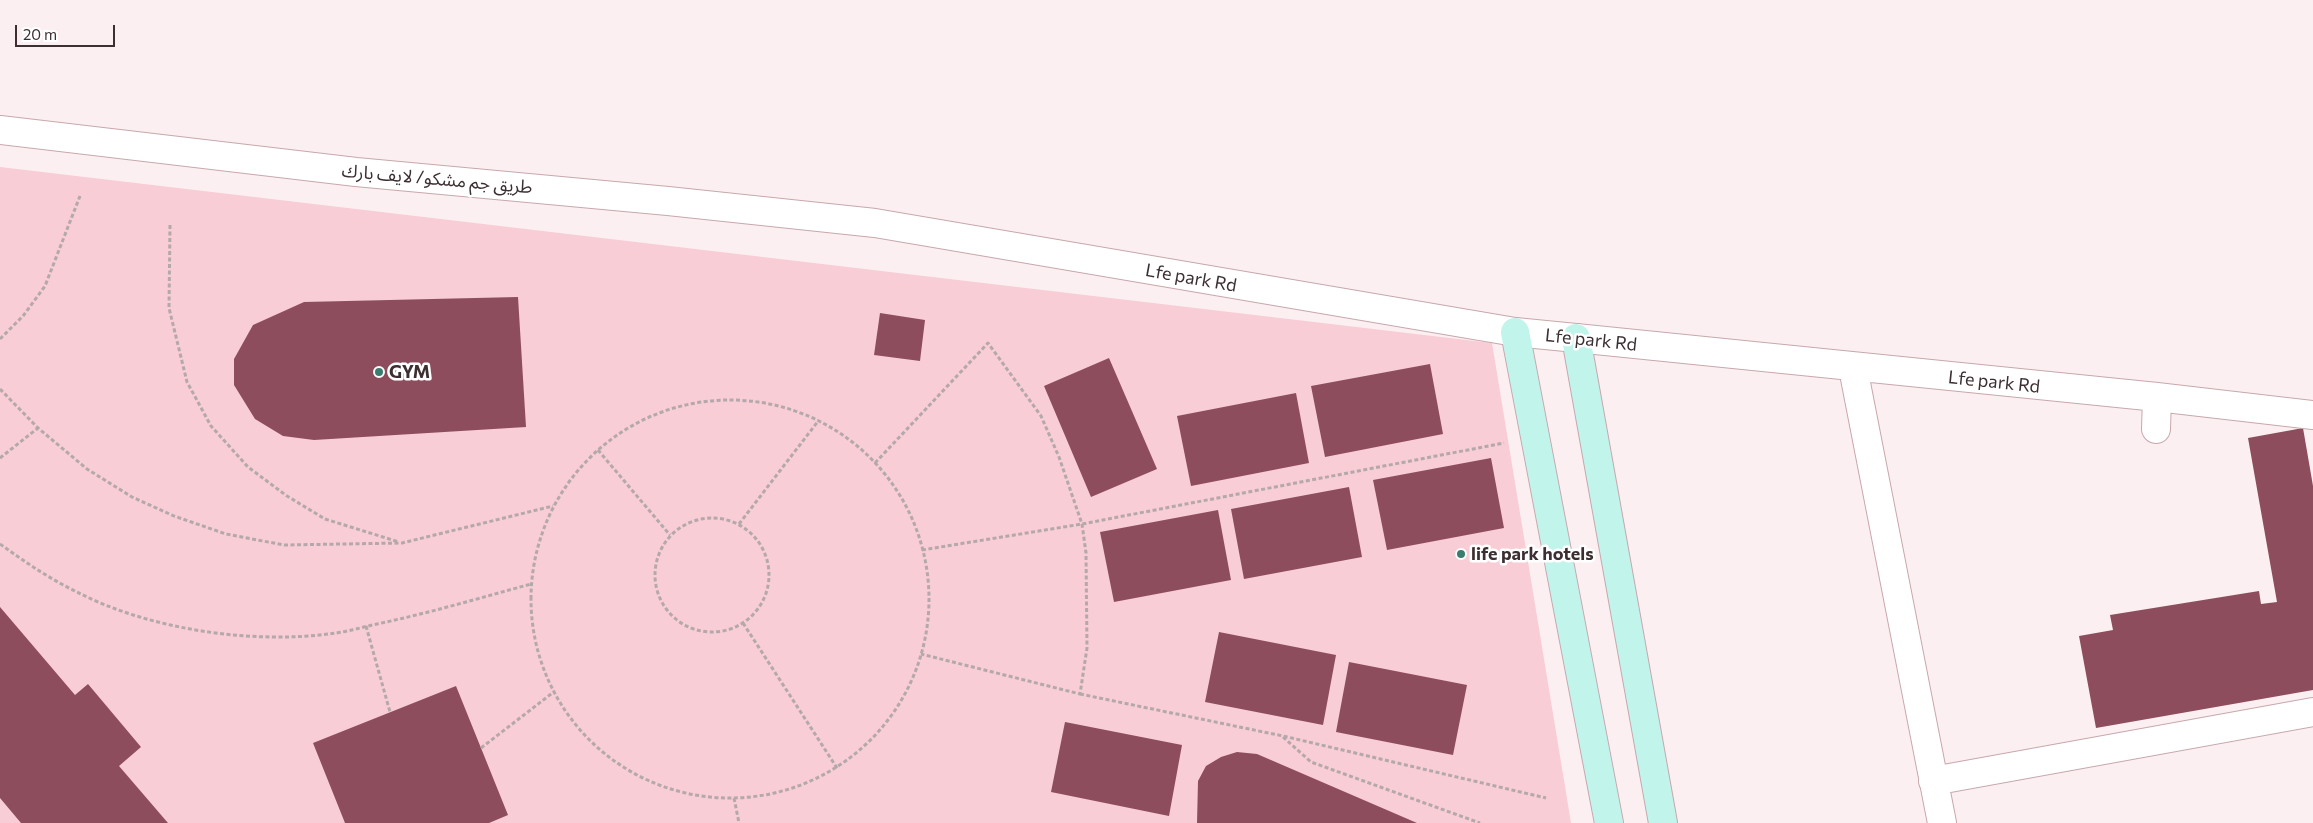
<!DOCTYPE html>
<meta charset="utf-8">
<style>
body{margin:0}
#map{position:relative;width:2313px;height:823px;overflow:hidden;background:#fceff1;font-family:Commissioner,sans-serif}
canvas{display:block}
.scale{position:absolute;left:15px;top:25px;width:100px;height:22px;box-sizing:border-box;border:2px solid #3c2f31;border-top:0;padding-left:6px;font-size:15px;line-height:18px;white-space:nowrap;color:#3c2f31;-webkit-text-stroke:4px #fff;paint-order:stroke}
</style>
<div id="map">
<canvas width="2313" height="823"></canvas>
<div class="scale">20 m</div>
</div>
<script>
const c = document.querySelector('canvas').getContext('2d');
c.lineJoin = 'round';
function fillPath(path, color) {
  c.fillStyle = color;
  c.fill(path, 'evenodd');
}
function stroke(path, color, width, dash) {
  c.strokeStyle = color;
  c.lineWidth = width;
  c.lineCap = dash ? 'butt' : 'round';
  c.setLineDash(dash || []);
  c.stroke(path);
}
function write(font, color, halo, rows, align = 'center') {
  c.font = font + ' Commissioner,"Noto Sans Arabic",sans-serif';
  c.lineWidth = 5;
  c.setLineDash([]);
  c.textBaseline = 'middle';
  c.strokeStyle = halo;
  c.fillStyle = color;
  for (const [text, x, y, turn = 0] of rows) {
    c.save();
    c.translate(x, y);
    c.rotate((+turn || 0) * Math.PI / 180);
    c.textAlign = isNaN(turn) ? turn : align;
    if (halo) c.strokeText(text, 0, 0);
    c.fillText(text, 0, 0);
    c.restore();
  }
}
fillPath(new Path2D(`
 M 0,167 L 1492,343 L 1571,823 L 0,823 Z`), '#f8cdd5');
fillPath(new Path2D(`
 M 518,297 L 526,427 L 314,440 L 283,436 L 255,419 L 234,385 L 234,359 L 253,325 L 304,302 Z
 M 880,313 L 925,320 L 920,361 L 874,355 Z
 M 1109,358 L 1157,469 L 1091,497 L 1044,386 Z
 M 1430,364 L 1443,434 L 1325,457 L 1311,386 Z
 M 1296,393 L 1309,463 L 1191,486 L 1177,416 Z
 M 2303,428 L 2313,486 L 2313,690 L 2096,728 L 2079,636 L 2113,630 L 2110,615 L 2259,591 L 2261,604 L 2277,602 L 2248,438 Z
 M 1491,458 L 1504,528 L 1387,550 L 1373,480 Z
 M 1349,487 L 1362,557 L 1244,579 L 1231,509 Z
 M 1218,510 L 1231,580 L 1114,602 L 1100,532 Z
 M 0,607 L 75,695 L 88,684 L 141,747 L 119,766 L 168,823 L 21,823 L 0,798 Z
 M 1219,632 L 1336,655 L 1323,725 L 1205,702 Z
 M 1349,662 L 1467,685 L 1453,755 L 1336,732 Z
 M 456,686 L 508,815 L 489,823 L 345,823 L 313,743 Z
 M 1065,722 L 1182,745 L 1169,816 L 1051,792 Z
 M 1237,752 L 1257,754 L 1417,823 L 1197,823 L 1198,781 L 1206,766 L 1221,757 Z`), '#8e4d5d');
const minor = new Path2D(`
 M 1576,338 L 2157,397 L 2313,415
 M 1853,368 L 1942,823
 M 2156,429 L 2157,397
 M 1933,781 L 2313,712`);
const tertiary = new Path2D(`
 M 0,130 L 356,172 L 668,201 L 875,223 L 1515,332 L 1576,338`);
const secondary = new Path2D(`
 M 1515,332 L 1609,823
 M 1576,338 L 1663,823`);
stroke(minor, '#c7a8ad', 30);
stroke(tertiary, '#c7a8ad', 30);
stroke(secondary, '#c7a8ad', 30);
stroke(new Path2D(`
 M 170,225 L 169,308 L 187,382 L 211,426 L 248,467 L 287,496 L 325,519 L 399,542
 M 0,339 L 23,316 L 45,286 L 80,196
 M 0,389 L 38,428 L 87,469 L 132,497 L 174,516 L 226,534 L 284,545 L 402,543 L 553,506
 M531 599a199 199 0 1 1 398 0a199 199 0 1 1-398 0Z
 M 598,450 L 670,535
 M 0,458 L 38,428
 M 875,463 L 988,343 L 1041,416 L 1059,457 L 1082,524 L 1086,553 L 1087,648 L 1080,694 L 921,654
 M655 575a57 57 0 1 1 114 0a57 57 0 1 1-114 0Z
 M 739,524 L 819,420
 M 0,544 C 25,562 50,579 77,592 C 150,630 255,645 336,633 C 350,631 363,627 377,624 C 429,613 480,598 531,584
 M 922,550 L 1082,524 L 1504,443
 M 743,623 L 837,768
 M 366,626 L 390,712
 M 1080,694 L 1283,736 L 1546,798
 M 1283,737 L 1311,762 L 1480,823
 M 481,748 L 555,691
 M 734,798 L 739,823`), '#b5a8aa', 3, [4, 2.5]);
stroke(minor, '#fff', 28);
stroke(tertiary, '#fff', 28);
stroke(secondary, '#c1f4eb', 28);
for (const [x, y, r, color] of [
 [379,372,5,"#3a7c6d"],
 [1461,554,5,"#3a7c6d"]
]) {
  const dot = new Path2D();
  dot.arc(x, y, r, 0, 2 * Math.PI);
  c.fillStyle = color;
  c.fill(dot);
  stroke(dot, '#fff', 2);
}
write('18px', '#3c2f31', '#fff', [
 ["طريق جم مشكو/ لايف بارك",437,179,5],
 ["Lfe park Rd",1191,278,10],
 ["Lfe park Rd",1591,340,6],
 ["Lfe park Rd",1994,382,6]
]);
write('bold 18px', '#3c2f31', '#fff', [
 ["GYM",389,372],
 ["life park hotels",1471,554]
], 'left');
</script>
